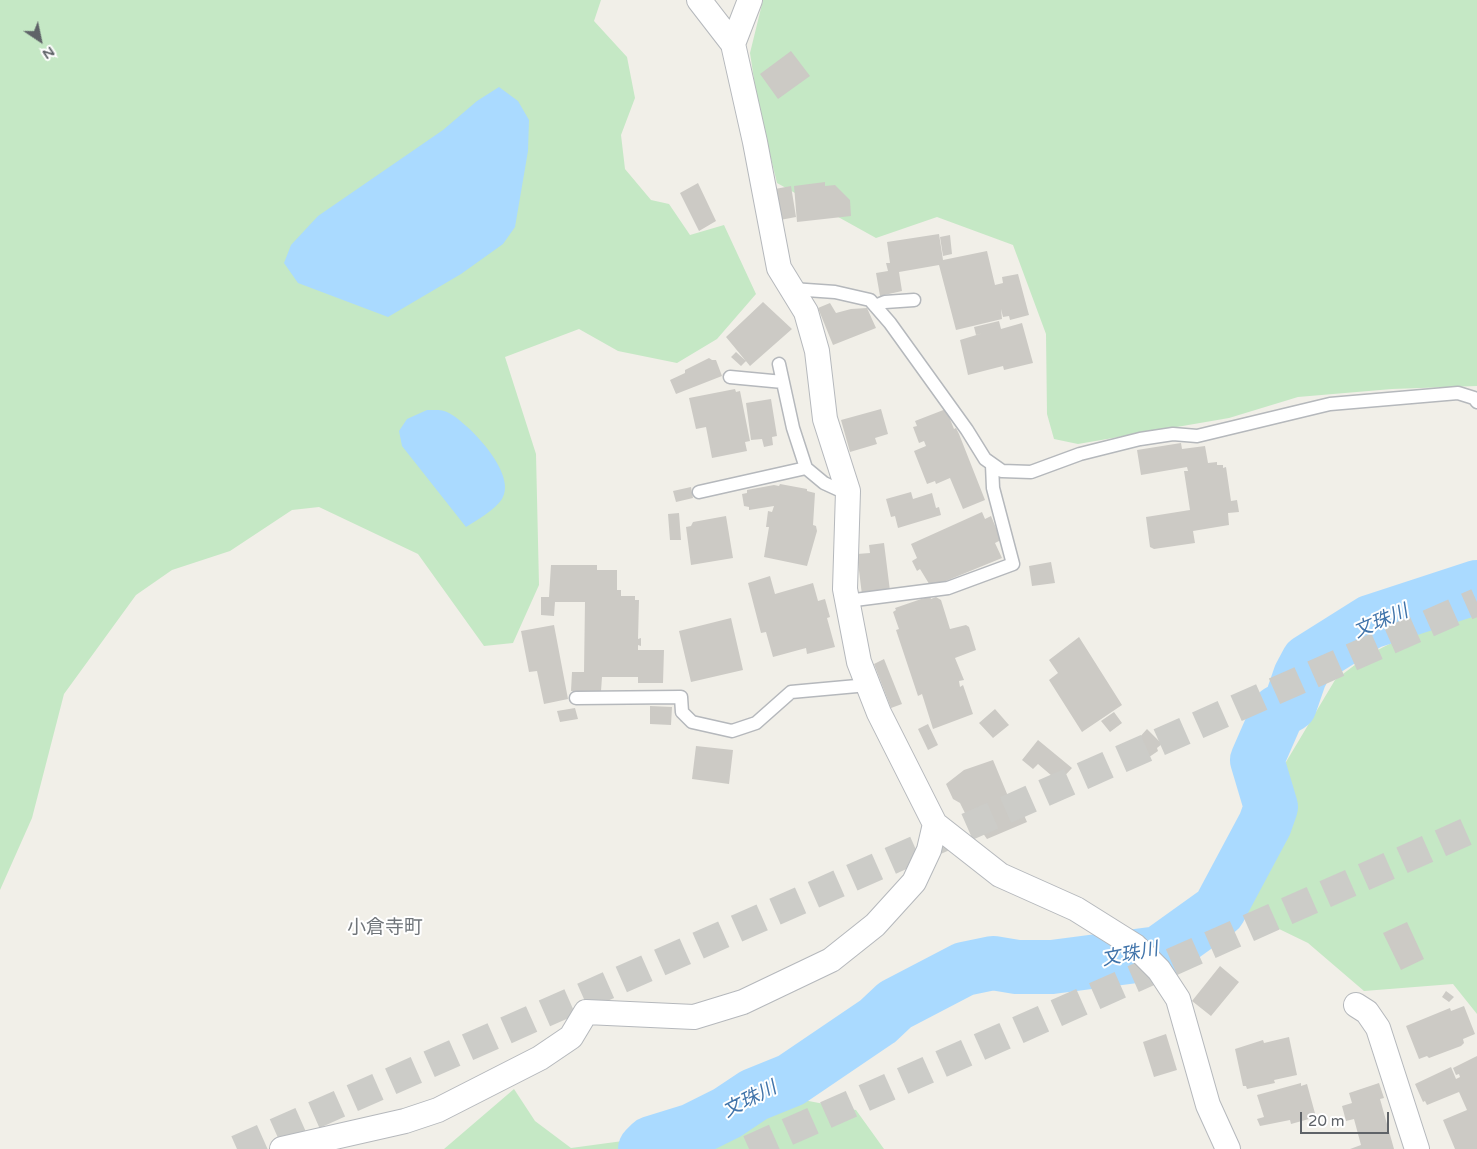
<!DOCTYPE html>
<meta charset="utf-8">
<style>
body{margin:0}
#map{position:relative;width:1477px;height:1149px;overflow:hidden;background:#f1efe8;font-family:"Varela Round",sans-serif}
canvas{display:block}
.north{position:absolute;left:15px;top:15px;width:50px;height:50px;-webkit-text-stroke:4px #fff;paint-order:stroke;rotate:146deg;font-size:14px;font-weight:700;line-height:20px;text-align:center;color:#5f6368}
.north::after{content:'';display:block;margin:auto;width:18px;height:22px;background:#5f6368;clip-path:polygon(50% 0,100% 100%,50% 72%,0 100%)}
.scale{position:absolute;left:1300px;top:1112px;width:89px;height:22px;box-sizing:border-box;border:2px solid #5f6368;border-top:0;padding-left:6px;font-size:15px;line-height:18px;white-space:nowrap;color:#5f6368;-webkit-text-stroke:4px #fff;paint-order:stroke}
</style>
<div id="map">
<canvas width="1477" height="1149"></canvas>
<div class="north">N</div>
<div class="scale">20 m</div>
</div>
<script>
const c = document.querySelector('canvas').getContext('2d');
c.lineJoin = 'round';
function fillPath(path, color) {
  c.fillStyle = color;
  c.fill(path, 'evenodd');
}
function stroke(path, color, width, dash) {
  c.strokeStyle = color;
  c.lineWidth = width;
  c.lineCap = dash ? 'butt' : 'round';
  c.setLineDash(dash || []);
  c.stroke(path);
}
function write(font, color, halo, rows, align = 'center') {
  c.font = font + ' "Varela Round","Noto Sans JP",sans-serif';
  c.lineWidth = 4;
  c.setLineDash([]);
  c.textBaseline = 'middle';
  c.strokeStyle = halo;
  c.fillStyle = color;
  for (const [text, x, y, turn = 0] of rows) {
    c.save();
    c.translate(x, y);
    c.rotate((+turn || 0) * Math.PI / 180);
    c.textAlign = isNaN(turn) ? turn : align;
    if (halo) c.strokeText(text, 0, 0);
    c.fillText(text, 0, 0);
    c.restore();
  }
}
fillPath(new Path2D(`
 M 0,0 L 601,0 L 594,21 L 627,57 L 635,98 L 621,135 L 625,169 L 651,200 L 669,204 L 690,235 L 724,225 L 756,294 L 717,339 L 677,363 L 618,351 L 579,329 L 505,357 L 536,454 L 539,585 L 513,643 L 484,646 L 418,554 L 319,507 L 292,510 L 230,551 L 172,570 L 136,595 L 64,694 L 32,818 L 0,890 Z
 M 763,0 L 1477,0 L 1477,386 L 1392,389 L 1298,397 L 1229,418 L 1078,444 L 1054,439 L 1047,414 L 1046,334 L 1013,245 L 937,217 L 876,238 L 777,183 L 758,106 L 750,53 Z
 M 1477,613 L 1477,1014 L 1453,984 L 1364,991 L 1308,943 L 1244,912 L 1292,808 L 1283,767 L 1335,680 L 1368,655 L 1403,637 Z
 M 514,1089 L 535,1121 L 571,1148 L 645,1138 L 798,1099 L 856,1110 L 884,1149 L 444,1149 Z`), '#c5e8c5');
fillPath(new Path2D(`
 M 499,87 L 518,101 L 529,120 L 528,151 L 515,227 L 503,244 L 461,274 L 388,317 L 298,283 L 284,263 L 291,245 L 318,216 L 443,130 L 477,101 Z
 M 427,410 C 434,410 443,409 449,413 C 469,424 518,474 502,499 C 495,510 477,520 466,527 L 402,446 L 399,431 L 407,419 Z`), '#aadaff');
stroke(new Path2D(`
 M 645,1149 L 651,1143 L 693,1130 L 727,1113 L 754,1095 L 791,1080 L 878,1021 L 895,1005 L 964,969 L 993,963 L 1017,967 L 1052,967 L 1159,953 L 1219,910 L 1265,824 L 1271,807 L 1257,760 L 1278,712 L 1290,705 L 1300,676 L 1308,661 L 1370,622 L 1477,587`), '#aadaff', 54);
fillPath(new Path2D(`
 M 791,51 L 810,76 L 778,99 L 760,74 Z
 M 825,182 L 825,186 L 835,185 L 850,200 L 851,216 L 797,222 L 794,186 Z
 M 698,183 L 716,221 L 699,231 L 680,193 Z
 M 791,186 L 796,217 L 780,220 L 775,189 Z
 M 939,234 L 943,260 L 987,251 L 995,285 L 1003,283 L 1002,277 L 1018,274 L 1029,315 L 1010,320 L 1009,316 L 1003,317 L 1001,309 L 1002,319 L 956,330 L 939,265 L 899,272 L 902,291 L 880,296 L 876,273 L 888,271 L 886,263 L 890,263 L 887,242 Z
 M 950,235 L 952,254 L 943,256 L 940,237 Z
 M 763,302 L 792,329 L 750,366 L 726,337 Z
 M 830,303 L 836,313 L 851,309 L 867,308 L 876,328 L 833,345 L 818,308 Z
 M 999,321 L 1001,329 L 1022,323 L 1033,363 L 1004,370 L 1003,366 L 968,375 L 960,340 L 983,333 L 976,335 L 974,327 Z
 M 736,352 L 746,361 L 741,366 L 731,357 Z
 M 709,358 L 712,360 L 716,360 L 722,376 L 676,394 L 670,380 L 685,373 L 685,370 Z
 M 735,389 L 736,392 L 740,391 L 750,441 L 745,442 L 747,451 L 712,458 L 706,427 L 696,429 L 689,398 Z
 M 771,399 L 777,436 L 772,437 L 773,445 L 764,447 L 762,439 L 751,440 L 746,403 Z
 M 881,409 L 888,434 L 875,438 L 877,444 L 850,452 L 841,420 Z
 M 946,409 L 954,429 L 956,428 L 959,434 L 985,500 L 963,509 L 950,478 L 936,484 L 935,481 L 927,484 L 914,451 L 926,446 L 924,441 L 919,443 L 913,427 L 917,426 L 915,421 Z
 M 1181,443 L 1182,449 L 1205,446 L 1208,463 L 1217,462 L 1217,465 L 1223,465 L 1223,468 L 1226,467 L 1231,501 L 1237,500 L 1239,512 L 1228,513 L 1229,525 L 1193,531 L 1195,543 L 1154,549 L 1150,547 L 1146,517 L 1190,510 L 1184,471 L 1188,471 L 1187,467 L 1141,475 L 1137,450 Z
 M 780,484 L 807,489 L 807,491 L 815,493 L 813,525 L 816,526 L 817,531 L 807,566 L 764,557 L 769,527 L 766,527 L 768,511 L 772,512 L 774,506 L 749,510 L 749,507 L 744,506 L 742,494 L 747,493 L 747,490 L 774,485 L 779,486 Z
 M 691,487 L 693,498 L 676,502 L 673,491 Z
 M 911,492 L 913,499 L 932,493 L 936,508 L 939,507 L 941,515 L 898,528 L 895,516 L 891,517 L 886,499 Z
 M 982,512 L 985,519 L 991,516 L 1001,540 L 995,543 L 1002,558 L 931,587 L 920,569 L 917,571 L 912,561 L 917,558 L 911,544 Z
 M 679,513 L 681,540 L 670,540 L 668,514 Z
 M 726,516 L 733,558 L 691,565 L 686,527 L 691,526 L 693,522 Z
 M 884,543 L 890,591 L 862,595 L 857,554 L 870,553 L 869,545 Z
 M 1051,562 L 1055,583 L 1032,586 L 1029,566 Z
 M 551,565 L 597,565 L 597,570 L 617,570 L 617,590 L 621,590 L 621,596 L 635,596 L 635,600 L 639,600 L 638,639 L 641,638 L 641,646 L 638,645 L 638,650 L 664,650 L 663,683 L 638,683 L 638,677 L 602,677 L 601,691 L 571,691 L 572,672 L 584,672 L 585,602 L 555,602 L 554,616 L 541,615 L 541,597 L 549,597 Z
 M 770,576 L 775,594 L 813,583 L 818,601 L 825,599 L 830,617 L 827,618 L 835,647 L 807,654 L 806,648 L 773,657 L 766,632 L 761,633 L 748,583 Z
 M 930,596 L 931,599 L 936,597 L 941,600 L 950,629 L 966,625 L 969,627 L 976,650 L 955,658 L 964,680 L 959,681 L 960,687 L 963,685 L 973,714 L 933,729 L 922,694 L 918,696 L 896,630 L 899,629 L 893,612 L 896,610 L 895,608 Z
 M 731,618 L 743,670 L 691,682 L 679,631 Z
 M 554,625 L 568,699 L 544,704 L 537,671 L 529,672 L 521,631 Z
 M 1079,637 L 1122,705 L 1082,732 L 1049,680 L 1058,673 L 1049,660 Z
 M 884,659 L 902,704 L 891,708 L 874,664 Z
 M 650,706 L 672,707 L 671,725 L 650,724 Z
 M 575,708 L 578,719 L 560,722 L 557,711 Z
 M 995,709 L 1009,725 L 993,738 L 979,723 Z
 M 1114,712 L 1122,723 L 1110,732 L 1101,721 Z
 M 928,724 L 938,745 L 928,750 L 918,729 Z
 M 1147,729 L 1162,744 L 1157,748 L 1158,751 L 1136,766 L 1134,764 L 1137,760 L 1129,749 Z
 M 1038,740 L 1072,768 L 1059,782 L 1038,764 L 1033,769 L 1022,760 Z
 M 696,746 L 733,750 L 729,784 L 692,779 Z
 M 993,760 L 1010,801 L 1017,799 L 1027,822 L 987,839 L 970,815 L 966,815 L 960,803 L 953,799 L 946,784 L 964,770 Z
 M 1407,922 L 1424,959 L 1401,970 L 1383,933 Z
 M 1220,966 L 1239,982 L 1211,1016 L 1192,1001 Z
 M 1446,991 L 1454,997 L 1449,1002 L 1442,997 Z
 M 1464,1006 L 1475,1034 L 1463,1039 L 1464,1043 L 1461,1046 L 1429,1058 L 1427,1056 L 1419,1059 L 1406,1026 L 1450,1008 L 1451,1011 Z
 M 1166,1034 L 1177,1070 L 1154,1077 L 1143,1042 Z
 M 1289,1037 L 1297,1075 L 1274,1080 L 1275,1083 L 1247,1089 L 1246,1086 L 1243,1086 L 1235,1049 L 1263,1040 L 1264,1043 Z
 M 1477,1056 L 1477,1149 L 1455,1149 L 1443,1120 L 1467,1110 L 1459,1092 L 1427,1105 L 1425,1101 L 1423,1102 L 1415,1084 L 1451,1067 L 1456,1079 L 1460,1077 L 1459,1074 L 1456,1075 L 1453,1068 Z
 M 1301,1083 L 1301,1086 L 1307,1084 L 1316,1117 L 1291,1124 L 1290,1120 L 1260,1126 L 1257,1119 L 1264,1117 L 1257,1095 Z
 M 1379,1083 L 1384,1098 L 1380,1099 L 1394,1149 L 1350,1149 L 1361,1145 L 1354,1119 L 1346,1121 L 1342,1106 L 1352,1103 L 1349,1093 Z`), '#cccac5');
stroke(new Path2D(`
 M 237,1149 L 1477,602
 M 749,1149 L 1477,827`), '#ccccc8', 28, [28, 14]);
const service = new Path2D(`
 M 792,289 L 835,292 L 870,300 L 890,323 L 967,430 L 985,459 L 1002,471 L 1031,472 L 1080,454 L 1140,439 L 1173,434 L 1197,436 L 1330,404 L 1458,393 L 1474,398 L 1477,402
 M 875,306 L 885,302 L 914,300
 M 779,364 L 793,428 L 806,468 L 824,483 L 848,494
 M 730,377 L 783,382
 M 699,492 L 806,468
 M 847,601 L 948,588 L 1013,564 L 993,488 L 992,465
 M 576,698 L 681,697 L 682,712 L 692,722 L 732,731 L 756,723 L 791,692 L 868,685`);
const minor = new Path2D(`
 M 699,0 L 733,44 L 755,142 L 779,268 L 806,312 L 817,351 L 825,419 L 848,491 L 845,589 L 859,662 L 879,713 L 935,824 L 1000,875 L 1076,909 L 1135,946 L 1159,970 L 1178,999 L 1208,1105 L 1228,1149
 M 733,44 L 750,0
 M 1356,1005 L 1367,1012 L 1378,1028 L 1417,1149
 M 282,1149 L 405,1121 L 438,1110 L 540,1058 L 571,1037 L 586,1012 L 694,1017 L 743,1002 L 831,960 L 875,925 L 914,882 L 929,850 L 935,824`);
stroke(service, '#b5b8bc', 15);
stroke(minor, '#b5b8bc', 26);
stroke(service, '#fff', 12);
stroke(minor, '#fff', 24);
write('italic 19px', '#4174aa', '#fff', [
 ["文珠川",1381,622,-23],
 ["文珠川",1130,955,-11],
 ["文珠川",750,1100,-27]
]);
write('19px', '#70757a', '#fff', [
 ["小倉寺町",385,928]
]);
</script>
